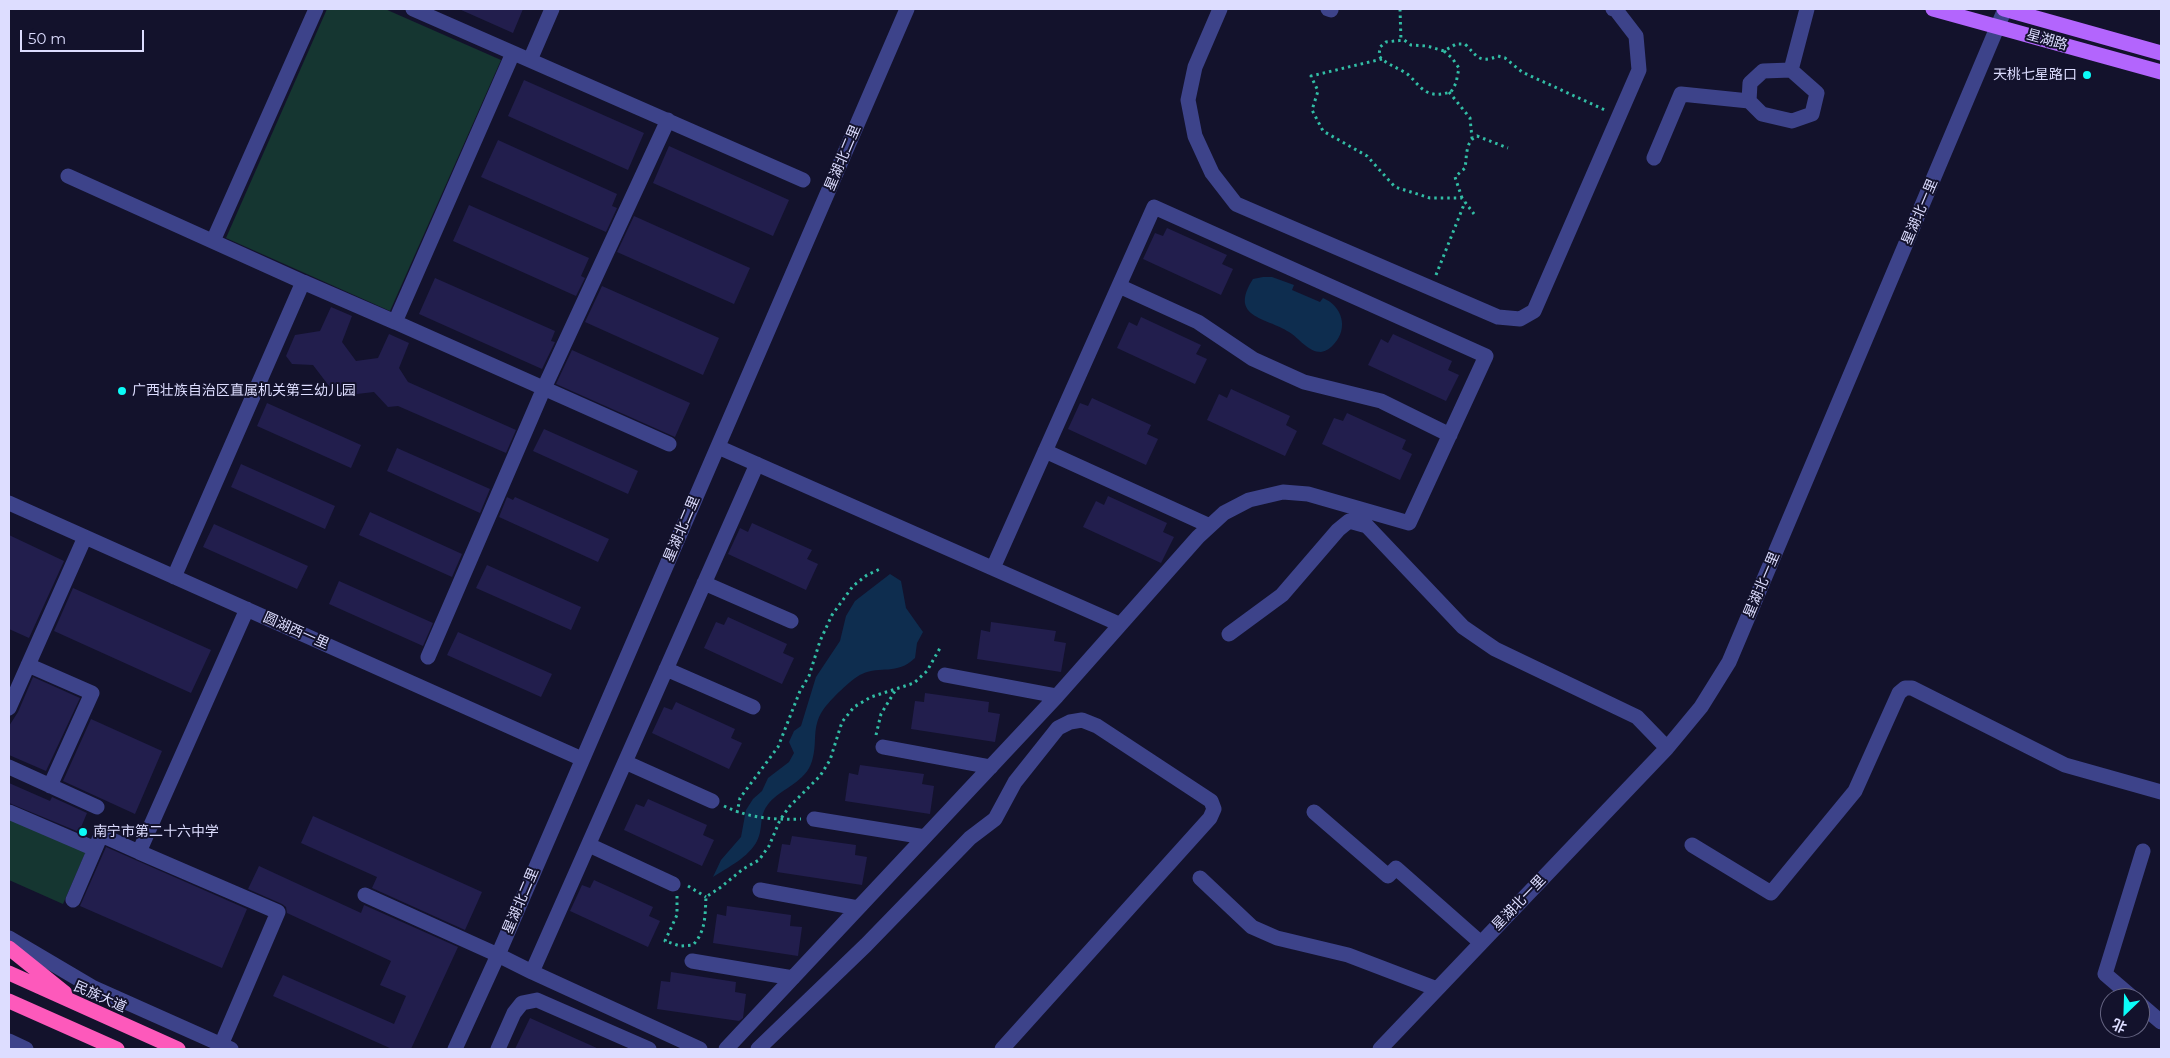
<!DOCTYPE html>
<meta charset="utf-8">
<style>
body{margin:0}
#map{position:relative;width:2170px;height:1058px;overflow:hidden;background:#13122c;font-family:Montserrat,"Noto Sans SC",sans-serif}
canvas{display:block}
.frame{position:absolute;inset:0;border:10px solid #ddf;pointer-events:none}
.north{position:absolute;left:2100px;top:988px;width:50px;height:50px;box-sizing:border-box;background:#13122c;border:1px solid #646380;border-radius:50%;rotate:204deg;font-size:14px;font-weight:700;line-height:20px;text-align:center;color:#ddf}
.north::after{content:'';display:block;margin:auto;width:18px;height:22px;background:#0bfcf8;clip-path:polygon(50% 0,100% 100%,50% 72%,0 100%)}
.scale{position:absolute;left:20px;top:30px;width:124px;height:22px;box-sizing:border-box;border:2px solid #ddf;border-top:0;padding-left:6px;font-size:15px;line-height:18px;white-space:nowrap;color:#ddf;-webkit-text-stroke:4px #13122c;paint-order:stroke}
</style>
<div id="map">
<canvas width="2170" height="1058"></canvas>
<div class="frame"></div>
<div class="north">北</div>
<div class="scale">50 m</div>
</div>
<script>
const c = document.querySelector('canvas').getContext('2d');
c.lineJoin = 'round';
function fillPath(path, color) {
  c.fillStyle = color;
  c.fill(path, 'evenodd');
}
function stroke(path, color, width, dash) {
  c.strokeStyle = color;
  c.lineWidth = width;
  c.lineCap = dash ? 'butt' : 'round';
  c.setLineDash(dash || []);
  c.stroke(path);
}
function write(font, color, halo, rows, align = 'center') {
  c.font = font + ' Montserrat,"Noto Sans SC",sans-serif';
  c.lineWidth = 4;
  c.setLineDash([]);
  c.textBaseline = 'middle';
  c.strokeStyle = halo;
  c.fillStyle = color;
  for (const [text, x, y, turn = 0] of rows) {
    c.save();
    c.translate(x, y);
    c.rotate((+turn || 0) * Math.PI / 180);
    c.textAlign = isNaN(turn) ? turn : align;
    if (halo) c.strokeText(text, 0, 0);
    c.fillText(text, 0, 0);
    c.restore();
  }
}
fillPath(new Path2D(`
 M 327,9 L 385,9 L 501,60 L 390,311 L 226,238 Z
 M 9,815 L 87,849 L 63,904 L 9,880 Z`), '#153631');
fillPath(new Path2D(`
 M 1263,277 L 1272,277 L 1294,285 L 1292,290 L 1320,302 L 1323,298 C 1342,306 1349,328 1334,344 C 1331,348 1326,351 1321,352 C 1308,352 1299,338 1289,332 C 1266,317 1228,318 1253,279 Z
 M 890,574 L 901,581 L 906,608 L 923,632 L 917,643 L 915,658 C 896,676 881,665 862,674 C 851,679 830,700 823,710 C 811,728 818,742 812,761 C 806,782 782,788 769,803 C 758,816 764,827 757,841 C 749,857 727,868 713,877 L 721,860 L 741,837 L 746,810 L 753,799 L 762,791 L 768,778 L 789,762 L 794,753 L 789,742 L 794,731 L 801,726 L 816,677 L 840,641 L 846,616 L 855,601 Z`), '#0e2d4f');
fillPath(new Path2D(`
 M 459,9 L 523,9 L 513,33 Z
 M 524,80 L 644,133 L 628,170 L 508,116 Z
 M 498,140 L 617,194 L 612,206 L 617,208 L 606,232 L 481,177 Z
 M 669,146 L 789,200 L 773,236 L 653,183 Z
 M 469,205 L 589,258 L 581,276 L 585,278 L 576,296 L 453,241 Z
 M 634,216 L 750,268 L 734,304 L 617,252 Z
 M 1167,228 L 1227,255 L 1222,264 L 1233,269 L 1221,295 L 1143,259 L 1155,233 L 1163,236 Z
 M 435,278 L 555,331 L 551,341 L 555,342 L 542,369 L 419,314 Z
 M 602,286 L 719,338 L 703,375 L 585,322 Z
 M 331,307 L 352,316 L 342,342 L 356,361 L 378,358 L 389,334 L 409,343 L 399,368 L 408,382 L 516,430 L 506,453 L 398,406 L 388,407 L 374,392 L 348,395 L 329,386 L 313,365 L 292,364 L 286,356 L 295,335 L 320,331 Z
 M 1141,317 L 1201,345 L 1196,354 L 1207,359 L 1195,384 L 1117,348 L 1129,322 L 1137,326 Z
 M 1393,334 L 1452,361 L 1448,370 L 1459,375 L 1446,401 L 1368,365 L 1381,339 L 1388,343 Z
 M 572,350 L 690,403 L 675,437 L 556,384 Z
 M 1231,389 L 1290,416 L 1286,425 L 1297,431 L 1285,456 L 1207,420 L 1219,394 L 1227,398 Z
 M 1092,398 L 1151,425 L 1147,434 L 1158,439 L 1146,465 L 1068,429 L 1080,403 L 1088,406 Z
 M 267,403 L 361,445 L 351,468 L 257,426 Z
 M 1347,413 L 1406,440 L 1402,449 L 1412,454 L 1400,480 L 1322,444 L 1334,418 L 1343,421 Z
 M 544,429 L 638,471 L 628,494 L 533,451 Z
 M 397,448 L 490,489 L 480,513 L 387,471 Z
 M 241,464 L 335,506 L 325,529 L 231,487 Z
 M 1108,496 L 1167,523 L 1163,532 L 1174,537 L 1161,563 L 1083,527 L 1096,501 L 1104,505 Z
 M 507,497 L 513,500 L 515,497 L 609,539 L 598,562 L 499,517 Z
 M 370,512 L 462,554 L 452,577 L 359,535 Z
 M 752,523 L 812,550 L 807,559 L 818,564 L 806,590 L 728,554 L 740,528 L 748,532 Z
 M 214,524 L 308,566 L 297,589 L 203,547 Z
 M 9,535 L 64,561 L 29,638 L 9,629 Z
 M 487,565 L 581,607 L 571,630 L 476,588 Z
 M 339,581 L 433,623 L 423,646 L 329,604 Z
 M 73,588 L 211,650 L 191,693 L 54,631 Z
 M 728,617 L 787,644 L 783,653 L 794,658 L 782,684 L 704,648 L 716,622 L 724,625 Z
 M 991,622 L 1056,631 L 1054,641 L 1066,643 L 1061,672 L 977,659 L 981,630 L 990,632 Z
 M 458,632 L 552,674 L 541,697 L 447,655 Z
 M 33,677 L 80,698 L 46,771 L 9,755 L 9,726 L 18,712 Z
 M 925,693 L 989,702 L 988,712 L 1000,714 L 995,742 L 911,729 L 915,701 L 924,702 Z
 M 676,702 L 735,729 L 731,738 L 742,743 L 729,769 L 652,733 L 664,707 L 672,710 Z
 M 91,719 L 162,751 L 135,814 L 63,781 Z
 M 860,765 L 924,774 L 922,784 L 934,786 L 930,814 L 845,801 L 849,773 L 858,775 Z
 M 9,783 L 50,801 L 52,797 L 87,813 L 79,832 L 9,803 Z
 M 648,799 L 707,825 L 703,835 L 714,840 L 702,866 L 624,830 L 636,804 L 644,807 Z
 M 313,816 L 482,892 L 465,930 L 372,888 L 377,877 L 301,843 Z
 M 792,836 L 856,845 L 855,855 L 867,857 L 862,885 L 777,872 L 782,844 L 790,845 Z
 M 106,847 L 247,909 L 222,968 L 80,906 Z
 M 259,866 L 361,913 L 364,905 L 458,947 L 411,1049 L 392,1049 L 273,996 L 283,975 L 394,1024 L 406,996 L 380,985 L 391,961 L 287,913 L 286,907 L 282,904 L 248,889 Z
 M 594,880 L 653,907 L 649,916 L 660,921 L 648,947 L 570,911 L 582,885 L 590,888 Z
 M 727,906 L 791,915 L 790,926 L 802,927 L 798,956 L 713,943 L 717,914 L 726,916 Z
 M 671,972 L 736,982 L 735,992 L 746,994 L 743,1018 L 739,1021 L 657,1009 L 661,981 L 670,982 Z
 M 530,1018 L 599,1049 L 515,1049 Z`), '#221e4d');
stroke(new Path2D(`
 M 1400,9 L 1401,41
 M 1444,51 L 1452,58 L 1459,68 L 1456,83 L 1451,92 C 1443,94 1435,96 1427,92 C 1419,88 1413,78 1406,73 C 1396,67 1386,64 1379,56 L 1380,47 L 1386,42 L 1404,40 L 1411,45 L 1427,46 L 1444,51 L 1456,44 L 1465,44 C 1477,56 1479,64 1498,56 L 1505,58 L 1522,72 L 1605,110
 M 1382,59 L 1311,76 L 1318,91 L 1312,110 L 1323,131 L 1367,156 L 1395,187 L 1430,198 L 1462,198 L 1474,214
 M 1449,92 L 1470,118 L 1472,138
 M 1462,198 L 1455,177 L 1465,168 C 1467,157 1465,141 1477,136 L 1508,148
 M 1436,275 L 1465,202
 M 876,735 L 881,714 L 895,691
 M 724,806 C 748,818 774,820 801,819
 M 737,813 L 740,798 L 778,747 L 800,691 L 809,676 L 820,641 L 832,615 L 853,586 L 867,575 L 882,568
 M 688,886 L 706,897
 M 677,896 L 677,915 L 665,941 L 680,946 L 693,945 C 706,931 705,915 706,897 L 721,887 L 743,869 L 759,860 L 769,846 L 780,820 L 789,807 L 820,776 L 830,760 L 842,722 L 854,707 L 871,697 L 914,683 L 927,671 L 940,648`), '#32bda5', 3, [2.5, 4]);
stroke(new Path2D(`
 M 413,9 L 803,180
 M 1220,9 L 1195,67 L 1188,100 L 1195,136 L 1212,173 L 1236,204 L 1498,317 L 1520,319 L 1534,311 L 1639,70 L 1636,36 L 1616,10 L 1613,9
 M 1328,9 L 1331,10
 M 530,60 L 552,9
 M 1791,70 L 1807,9
 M 1654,158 L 1681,94 L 1749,101 L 1762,114 L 1792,121 L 1812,114 L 1817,93 L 1791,70 L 1763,71 L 1750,83 L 1749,101
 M 68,176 L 303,282
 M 213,241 L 316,9
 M 1119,286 L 1198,322 L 1253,359 L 1304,382 L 1381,401 L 1450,435
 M 395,322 L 669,444
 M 718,447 L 1119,624
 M 1045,451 L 1210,526
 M 9,503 L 582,759
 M 174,577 L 303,282 L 395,322 L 513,53
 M 704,583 L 791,621
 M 1229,634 L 1282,595 L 1338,530 L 1349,521 L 1367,526 L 1463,627 L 1495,649 L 1637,717 L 1667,748
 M 428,657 L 544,388 L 668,120
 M 28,665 L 92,693 L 50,786
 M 666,669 L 753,707
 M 945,675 L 1057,696
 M 9,708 L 85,537
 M 883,747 L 991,767
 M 625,762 L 712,801
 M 9,767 L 97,807
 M 9,812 L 95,849
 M 1314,812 L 1388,876 L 1396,868 L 1481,943
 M 814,819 L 925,837
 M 589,845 L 673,884
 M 1692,845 L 1771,893 L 1855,791 L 1899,693 L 1905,688 L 1912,688 L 2065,765 L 2161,792
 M 1200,878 L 1252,927 L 1277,938 L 1348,955 L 1437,989
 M 760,890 L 858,908
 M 365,895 L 498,955 L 532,972
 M 73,900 L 101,835 L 139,852
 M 9,938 L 92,987 L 231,1049
 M 692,961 L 793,978
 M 2133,998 L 2105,974 L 2143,851
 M 2140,1004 L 2161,1022
 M 9,1041 L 26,1049
 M 221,1045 L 278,912 L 139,852 L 247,609
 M 455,1049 L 498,955 L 907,9
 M 498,1049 L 514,1013 L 522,1003 L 537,1000 L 649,1049
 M 700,1049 L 532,972 L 757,464
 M 726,1049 L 1057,696 L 1198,537 L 1224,513 L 1249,500 L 1283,492 L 1308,494 L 1409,523 L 1486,356 L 1154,207 L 993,568
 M 758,1049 L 866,945 L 970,838 L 995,819 L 1015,782 L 1058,728 L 1070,722 L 1082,720 L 1097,726 L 1211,801 L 1214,809 L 1210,818 L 1002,1049
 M 1380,1049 L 1667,748 L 1701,707 L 1729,662 L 2005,9`), '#3d438a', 15);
stroke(new Path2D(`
 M 1933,9 L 2161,72
 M 2004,9 L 2161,53`), '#b365fd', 15);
stroke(new Path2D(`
 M 9,948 L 65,993
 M 9,973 L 178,1049
 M 9,1001 L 117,1049`), '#fd59bb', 15);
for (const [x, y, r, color] of [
 [2087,75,5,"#0bfcf8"],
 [122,391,5,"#0bfcf8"],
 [83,832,5,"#0bfcf8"]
]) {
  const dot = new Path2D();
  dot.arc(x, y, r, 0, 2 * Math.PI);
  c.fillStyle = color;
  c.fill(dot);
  stroke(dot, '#13122c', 2);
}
write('14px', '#ddf', '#13122c', [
 ["星湖路",2047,40,16],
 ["星湖北二里",843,158,-67],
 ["星湖北一里",1920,212,-67],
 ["星湖北二里",682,529,-67],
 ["星湖北一里",1762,585,-67],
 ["圆湖西一里",296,631,24],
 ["星湖北二里",521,901,-67],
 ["星湖北一里",1519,903,-46],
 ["民族大道",100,997,24]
]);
write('14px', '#ddf', '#13122c', [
 ["天桃七星路口",2077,75,"right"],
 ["广西壮族自治区直属机关第三幼儿园",132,391],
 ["南宁市第二十六中学",93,832]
], 'left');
</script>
